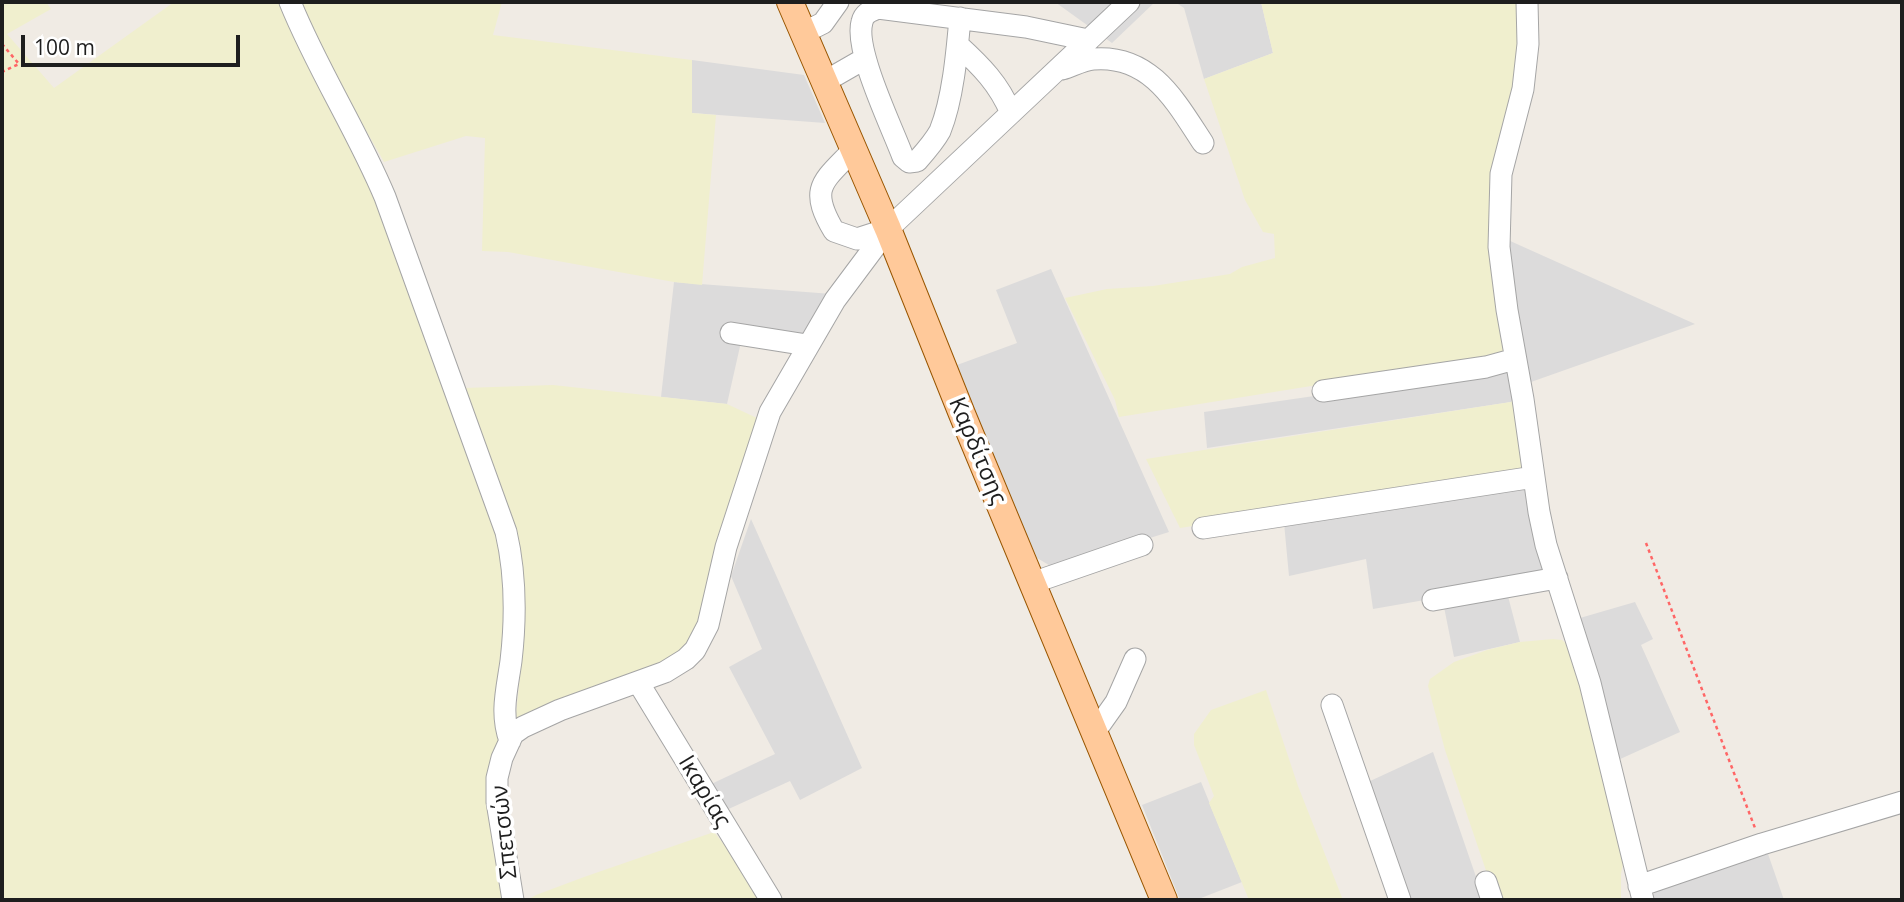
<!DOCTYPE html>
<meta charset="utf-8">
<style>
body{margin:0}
#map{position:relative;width:1904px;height:902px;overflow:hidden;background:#f0ebe4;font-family:"Open Sans",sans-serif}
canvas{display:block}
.frame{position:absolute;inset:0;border:4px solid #1e1e1e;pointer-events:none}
.scale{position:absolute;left:21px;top:35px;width:219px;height:32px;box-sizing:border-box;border:4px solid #1e1e1e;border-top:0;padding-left:9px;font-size:21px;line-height:24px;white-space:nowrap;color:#1e1e1e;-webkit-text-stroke:5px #fff;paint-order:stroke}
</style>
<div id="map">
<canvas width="1904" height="902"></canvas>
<div class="frame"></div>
<div class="scale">100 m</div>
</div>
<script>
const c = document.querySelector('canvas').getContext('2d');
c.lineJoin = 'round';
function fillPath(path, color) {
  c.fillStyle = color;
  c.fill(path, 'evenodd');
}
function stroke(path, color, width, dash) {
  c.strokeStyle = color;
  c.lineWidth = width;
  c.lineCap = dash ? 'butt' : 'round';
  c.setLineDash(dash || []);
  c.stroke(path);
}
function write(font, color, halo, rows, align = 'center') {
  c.font = font + ' "Open Sans",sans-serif';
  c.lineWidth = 7;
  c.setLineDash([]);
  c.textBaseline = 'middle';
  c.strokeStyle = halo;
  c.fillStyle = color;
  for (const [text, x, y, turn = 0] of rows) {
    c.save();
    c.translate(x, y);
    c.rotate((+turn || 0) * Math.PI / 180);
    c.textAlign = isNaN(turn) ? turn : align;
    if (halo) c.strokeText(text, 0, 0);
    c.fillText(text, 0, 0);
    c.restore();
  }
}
fillPath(new Path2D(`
 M 1055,2 L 1155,2 L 1112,43 Z
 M 1175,2 L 1261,2 L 1273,53 L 1204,79 L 1184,8 Z
 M 692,60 L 804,75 L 825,123 L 692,113 Z
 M 1508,240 L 1695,324 L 1531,382 L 1511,402 L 1207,448 L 1204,412 L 1507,368 L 1525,356 Z
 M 1051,269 L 1169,532 L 1054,568 L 1037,558 L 1003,482 L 957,365 L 1017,343 L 996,290 Z
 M 674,282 L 832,294 L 798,350 L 741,342 L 727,404 L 661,397 Z
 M 1525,484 L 1544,572 L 1504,581 L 1520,642 L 1454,657 L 1442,597 L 1373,609 L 1366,559 L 1289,576 L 1284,523 Z
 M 751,519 L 862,768 L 800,800 L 790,781 L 722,812 L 707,786 L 775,754 L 729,667 L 762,649 L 731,576 Z
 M 1635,602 L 1653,639 L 1641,645 L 1680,732 L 1618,760 L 1580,618 Z
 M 1433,752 L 1484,900 L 1408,900 L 1368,782 Z
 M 1201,782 L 1242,882 L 1196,900 L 1180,900 L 1142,805 Z
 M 1767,851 L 1784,900 L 1651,900 L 1655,891 Z`), '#dcdbdb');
fillPath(new Path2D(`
 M 2,2 L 46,2 L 51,9 L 7,34 L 54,88 L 174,2 L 283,2 L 369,175 L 507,563 L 502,740 L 505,900 L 2,900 Z
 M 301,2 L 502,2 L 493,35 L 692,60 L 692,113 L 716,115 L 702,285 L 674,282 L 508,252 L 482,251 L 485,138 L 466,136 L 384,162 L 339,83 Z
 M 1261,2 L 1523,2 L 1509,130 L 1505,351 L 1497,356 L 1119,417 L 1115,400 L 1065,298 L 1107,289 L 1153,286 L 1230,274 L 1242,267 L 1275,258 L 1274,234 L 1263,232 L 1245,200 L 1204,79 L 1273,53 Z
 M 553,385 L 727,404 L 759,419 L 703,620 L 677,658 L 518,722 L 516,715 L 521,666 L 522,618 L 464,388 Z
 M 1515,399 L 1527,471 L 1324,505 L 1180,528 L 1146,459 L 1511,402 Z
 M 1553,639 L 1562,640 L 1571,648 L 1624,858 L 1621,874 L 1621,900 L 1496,900 L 1445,750 L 1428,686 L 1430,679 L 1454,662 L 1487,650 L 1520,642 Z
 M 1266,690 L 1298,786 L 1343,900 L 1249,900 L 1209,803 L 1214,796 L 1194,745 L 1194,734 L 1211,710 Z
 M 714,832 L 735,858 L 761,900 L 527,900 L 536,895 L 584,877 Z`), '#f0efce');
const minor = new Path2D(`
 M 290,2 C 317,69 357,130 385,197 L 506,532 C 516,575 516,618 511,661 C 507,690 500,713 510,741
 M 1527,2 L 1528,44 L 1523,89 L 1501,174 L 1499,247 L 1507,310 L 1523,399 L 1539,512 L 1546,545 L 1590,683 L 1643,900
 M 960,18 C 957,52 953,99 940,131 C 934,142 925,152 917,161 L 909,162 L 903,157 C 892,127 854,50 862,22 C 864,13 871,11 878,8 L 1026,27 L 1088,40
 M 803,33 L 823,23 L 838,2
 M 958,45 C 981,66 999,84 1011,113
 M 1062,69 C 1072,66 1083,60 1093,59 C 1151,54 1176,102 1203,143
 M 824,82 L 864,59
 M 854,149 C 823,182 808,187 834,231 L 857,239 L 888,229
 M 731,333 L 807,345
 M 1323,391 L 1486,367 L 1515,359
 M 1203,528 L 1534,477
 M 1032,583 L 1142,545
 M 1433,600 L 1557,578
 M 638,682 L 771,900
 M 1332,705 L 1400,900
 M 1094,733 L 1116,702 L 1135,659
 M 1486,882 L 1492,900
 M 1639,886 L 1762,844 L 1902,802
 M 513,900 L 497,802 L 497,778 L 502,758 L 513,734 L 523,727 L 560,710 L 665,672 L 686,659 L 695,650 L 708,625 L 726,547 L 770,412 L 835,300 L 888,229 L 1129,2`);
const major = new Path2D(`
 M 790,2 L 888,229 L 962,414 L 1164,900`);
stroke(minor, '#a5a5a5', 23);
stroke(major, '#995600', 28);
stroke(new Path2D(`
 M 2,44 L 19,64 L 2,72
 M 1646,543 L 1755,828`), '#f66', 2.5, [3.5, 3.5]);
stroke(minor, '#fff', 21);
stroke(major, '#ffc99a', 26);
write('23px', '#1e1e1e', '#fff', [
 ["Καρδίτσης",977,451,67],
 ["Ικαρίας",704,792,59],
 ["Σπετσών",505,832,-96]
]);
</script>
